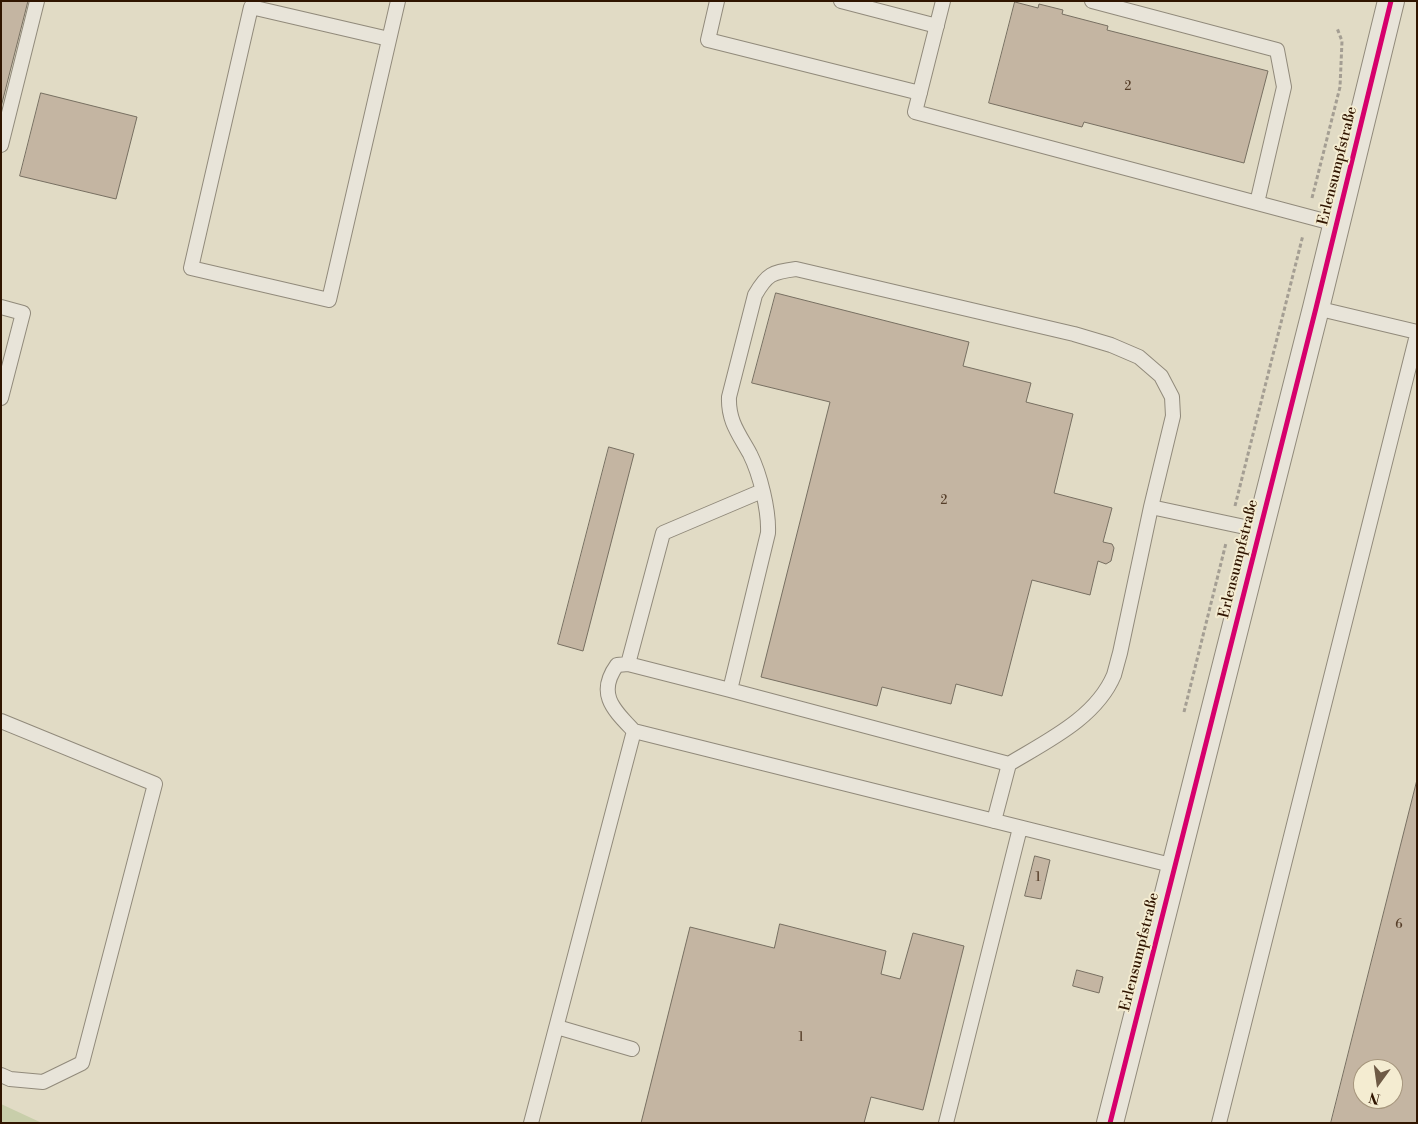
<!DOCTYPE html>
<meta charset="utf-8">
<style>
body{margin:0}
#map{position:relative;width:1418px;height:1124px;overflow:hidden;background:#e1dbc5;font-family:"Libre Bodoni",serif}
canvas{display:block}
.frame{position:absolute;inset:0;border:2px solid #301500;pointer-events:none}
.north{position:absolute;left:1353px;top:1059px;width:50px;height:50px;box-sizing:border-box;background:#f4ecd1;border:1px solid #a6967d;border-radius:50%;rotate:194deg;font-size:14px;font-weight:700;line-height:20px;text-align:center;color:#301500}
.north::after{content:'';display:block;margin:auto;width:18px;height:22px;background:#6e5a45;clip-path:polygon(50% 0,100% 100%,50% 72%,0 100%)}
</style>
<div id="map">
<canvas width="1418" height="1124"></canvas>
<div class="frame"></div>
<div class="north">N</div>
</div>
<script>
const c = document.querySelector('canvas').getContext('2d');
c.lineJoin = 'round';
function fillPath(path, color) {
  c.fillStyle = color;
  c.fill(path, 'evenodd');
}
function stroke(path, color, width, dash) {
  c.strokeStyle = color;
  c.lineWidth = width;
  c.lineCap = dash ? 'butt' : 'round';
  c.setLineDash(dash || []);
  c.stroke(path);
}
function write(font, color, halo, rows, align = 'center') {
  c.font = font + ' "Libre Bodoni",serif';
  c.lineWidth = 4;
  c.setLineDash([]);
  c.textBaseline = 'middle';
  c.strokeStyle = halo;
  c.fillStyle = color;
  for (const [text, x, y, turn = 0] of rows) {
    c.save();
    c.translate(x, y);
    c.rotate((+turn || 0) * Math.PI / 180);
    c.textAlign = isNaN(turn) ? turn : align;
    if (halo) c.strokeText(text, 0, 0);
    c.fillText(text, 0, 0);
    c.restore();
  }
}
fillPath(new Path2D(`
 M 1,1104 L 42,1123 L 1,1123 Z`), '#c8ceaa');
const building = new Path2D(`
 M 1,1 L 28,1 L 1,107 Z
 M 1015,2 L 1038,8 L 1039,4 L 1063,10 L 1062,14 L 1108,26 L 1107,30 L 1268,71 L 1244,163 L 1084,122 L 1082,127 L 989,103 Z
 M 41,93 L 137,117 L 116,199 L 20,176 Z
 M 776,293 L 969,342 L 963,366 L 1031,383 L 1026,402 L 1073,414 L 1054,493 L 1112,508 L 1103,542 L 1112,544 L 1114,548 L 1111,561 L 1106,564 L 1098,561 L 1090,595 L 1032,580 L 1002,696 L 956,684 L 951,704 L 882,687 L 877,706 L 761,677 L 830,402 L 752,383 Z
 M 609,447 L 634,454 L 583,651 L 558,644 Z
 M 1417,780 L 1417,1123 L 1331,1123 ZM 1363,1069 L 1393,1069 L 1393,1099 L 1363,1099 Z
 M 1035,856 L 1050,860 L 1041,899 L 1025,896 Z
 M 780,924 L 886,951 L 881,974 L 900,979 L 913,933 L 964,946 L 923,1110 L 871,1097 L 864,1123 L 641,1123 L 690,927 L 774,948 Z
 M 1077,970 L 1103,977 L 1099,993 L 1073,986 Z`);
fillPath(building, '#c4b5a2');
stroke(building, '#776f61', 1);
const service = new Path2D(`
 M 717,1 L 708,40 L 920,93
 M 841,1 L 937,26
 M 943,1 L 915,112 L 1336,224
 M 1092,1 L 1277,50 L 1284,87 L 1257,203
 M 389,39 L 251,7 L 191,268 L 329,300 L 398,1
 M 1,145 L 37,1
 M 1,307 L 23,313 L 1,398
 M 1316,308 L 1417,332
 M 1151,507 L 1120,653 C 1118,660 1116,668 1114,675 C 1096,718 1047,741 1009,764 L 730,690 L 768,533 C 769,510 760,474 750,454 C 739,434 728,421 729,397 L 755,295 C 767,274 772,272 796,269 L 1074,334 L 1111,345 L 1139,357 L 1161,376 L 1172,397 L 1173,416 L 1151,507 L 1259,530
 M 628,664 L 663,533 L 762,491
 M 1,721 L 155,784 L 82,1063 L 43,1082 L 10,1079 L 1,1075
 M 634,731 C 614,710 596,694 617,665 L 628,664 L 730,690
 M 994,821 L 1009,764
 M 557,1027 L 632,1049
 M 531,1123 L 634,731 L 1175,866
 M 946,1123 L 1020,828
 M 1219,1123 L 1417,335`);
const minor = new Path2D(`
 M 1110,1123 L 1316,308 L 1391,1`);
stroke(service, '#918a7b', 16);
stroke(minor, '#918a7b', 28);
stroke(new Path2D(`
 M 1312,198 L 1340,87 L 1342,41 L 1337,28
 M 1235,506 L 1303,235
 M 1184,712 L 1226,543`), '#a49e93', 3, [4, 2.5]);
stroke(service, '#e8e4d9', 14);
stroke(minor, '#e8e4d9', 26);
stroke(new Path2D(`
 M 1110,1123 L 1316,308 L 1391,1`), '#d6006c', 5);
write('12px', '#553d28', null, [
 ["2",1128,87],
 ["2",944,501],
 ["1",1038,878],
 ["6",1399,925],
 ["1",801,1038]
]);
write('15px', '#301500', '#f4ecd1', [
 ["Erlensumpfstraße",1338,166,-76],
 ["Erlensumpfstraße",1239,559,-76],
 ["Erlensumpfstraße",1140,952,-76]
]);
</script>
